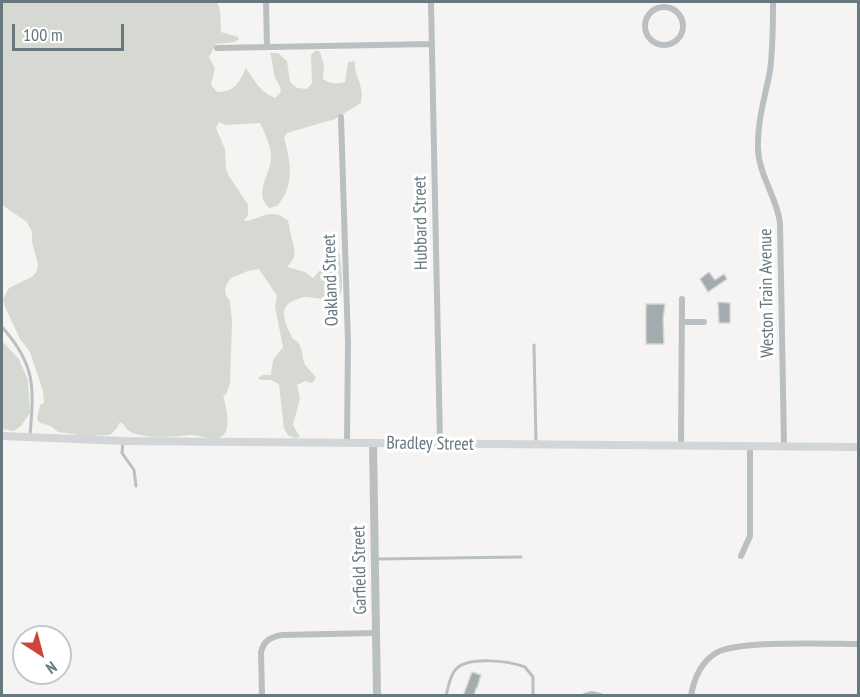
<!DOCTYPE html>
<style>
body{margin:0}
#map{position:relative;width:860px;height:697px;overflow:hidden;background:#f5f4f2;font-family:"PT Sans Narrow",sans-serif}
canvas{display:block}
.frame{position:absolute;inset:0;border:3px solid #67787f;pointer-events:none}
.north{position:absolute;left:12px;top:625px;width:60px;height:60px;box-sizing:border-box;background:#fff;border:2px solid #c2c9cc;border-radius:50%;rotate:144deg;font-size:16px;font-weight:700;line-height:24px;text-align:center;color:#67787f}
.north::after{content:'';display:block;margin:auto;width:21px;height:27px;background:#ce4639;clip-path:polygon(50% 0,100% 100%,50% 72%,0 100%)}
.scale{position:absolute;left:12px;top:24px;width:112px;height:27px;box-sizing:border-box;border:3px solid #67787f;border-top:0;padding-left:8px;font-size:18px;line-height:21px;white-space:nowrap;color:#67787f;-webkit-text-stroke:4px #fff;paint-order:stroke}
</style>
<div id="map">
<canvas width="860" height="697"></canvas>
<div class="frame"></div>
<div class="north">N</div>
<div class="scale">100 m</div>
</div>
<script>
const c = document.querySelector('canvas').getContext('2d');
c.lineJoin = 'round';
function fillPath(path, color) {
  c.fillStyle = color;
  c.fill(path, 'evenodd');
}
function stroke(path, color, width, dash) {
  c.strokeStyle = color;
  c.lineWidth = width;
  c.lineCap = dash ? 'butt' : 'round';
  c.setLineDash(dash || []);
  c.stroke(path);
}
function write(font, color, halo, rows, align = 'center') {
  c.font = font + ' "PT Sans Narrow",sans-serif';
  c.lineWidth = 6;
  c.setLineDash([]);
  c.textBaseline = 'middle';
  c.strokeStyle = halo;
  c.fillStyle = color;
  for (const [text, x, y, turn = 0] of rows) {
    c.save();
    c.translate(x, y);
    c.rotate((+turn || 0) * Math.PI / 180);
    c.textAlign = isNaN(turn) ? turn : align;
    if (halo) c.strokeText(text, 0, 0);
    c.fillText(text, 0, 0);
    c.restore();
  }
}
fillPath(new Path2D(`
 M 2,2 L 217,2 L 220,10 L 221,32 L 238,37 L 239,39 L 235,42 L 216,44 L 209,57 L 215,68 L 211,85 L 217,92 C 236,92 239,82 246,68 C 254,80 261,93 275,98 L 281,92 C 280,85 278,83 275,78 C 273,72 273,61 270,53 L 278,53 L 287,61 L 290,82 L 297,88 L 307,89 L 312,83 L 311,55 L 316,50 L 320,52 L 324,65 L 323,79 C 329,84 337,84 345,82 L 348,62 L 355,61 C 353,76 365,84 361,103 L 335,119 L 287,133 L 284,138 C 291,162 295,186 277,206 L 270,208 C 253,196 269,176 271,160 C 272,149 265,133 260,123 L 225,125 L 219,122 L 216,128 L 225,149 L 226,169 L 229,176 L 248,205 L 248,215 L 244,221 C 262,220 270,206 288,221 C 290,227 290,234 292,240 C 296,252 296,258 287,267 L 305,272 L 313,278 L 325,265 L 325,258 L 334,253 L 340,254 C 340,263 345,289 340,295 C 333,304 315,296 304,297 C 300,298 295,300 291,302 C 277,309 288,329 293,339 C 305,344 300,357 306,366 C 309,370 313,373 316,378 L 312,383 L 305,381 L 297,385 L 300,398 L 293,425 L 300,437 L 295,438 L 288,435 L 284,429 L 279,384 L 271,380 L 260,380 L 258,378 L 263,375 L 271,375 L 273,360 L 283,347 L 275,307 L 277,296 L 259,269 L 248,271 L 231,278 C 224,286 223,294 230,301 L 232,321 L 230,384 L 226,394 L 223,396 C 226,405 232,430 222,436 C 214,442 198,434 190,435 C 172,437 151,439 133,433 C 126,431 126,425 120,422 L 117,428 L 110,435 L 86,436 L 58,432 L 51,426 L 40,423 L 37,419 L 40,405 L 44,403 L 43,391 L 30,352 L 20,339 L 5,307 L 3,299 L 9,288 L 32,277 L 37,271 L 38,264 L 32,242 L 32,232 L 27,222 L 2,205 Z
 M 2,341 L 19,359 L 28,380 L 30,413 L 21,426 L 14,431 L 2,429 Z`), '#d5d9d1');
const building = new Path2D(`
 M 709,272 L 715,280 L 724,274 L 727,279 L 708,292 L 700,279 Z
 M 718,302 L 730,303 L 730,323 L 719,323 Z
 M 646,304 L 665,304 L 663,319 L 664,344 L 646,344 Z
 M 472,672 L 481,675 L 477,688 L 476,688 L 474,696 L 463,696 Z`);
fillPath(building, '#a2abae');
stroke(building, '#d6d6d4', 1.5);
stroke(new Path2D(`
 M 2,327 C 36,365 34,387 30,436
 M 534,345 L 536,443
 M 123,442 L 122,453 L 134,470 L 136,486
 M 377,559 L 521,557
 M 446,696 C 448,687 450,675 456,669 C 469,656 509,661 525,667 L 533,677 L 533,696`), '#babfc1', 3);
stroke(new Path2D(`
 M 266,2 L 267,46
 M 431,2 L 440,443
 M 773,2 C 773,25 773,48 770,71 C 765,97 757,122 758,149 C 759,176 777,197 780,223 L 784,446
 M645 26a19 19 0 1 1 38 0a19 19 0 1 1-38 0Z
 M 217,48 L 431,44
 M 341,117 L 348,343 L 347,443
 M 682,322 L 704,322
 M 681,446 L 682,299
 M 741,556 L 750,536 L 750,446
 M 262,696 L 261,652 C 264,640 271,637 282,635 L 376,633
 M 585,696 L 592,694 L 600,696
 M 691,696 C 694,678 701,662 716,653 C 736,640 830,644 858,644`), '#babfc1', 6);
stroke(new Path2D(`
 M 373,443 L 377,696`), '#babfc1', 8);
stroke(new Path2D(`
 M 2,436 L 123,441 L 858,447`), '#d2d6d9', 8);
write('18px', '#67787f', '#fff', [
 ["Hubbard Street",421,223,-91],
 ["Oakland Street",331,280,-92],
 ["Weston Train Avenue",767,293,-91],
 ["Bradley Street",430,444,1],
 ["Garfield Street",360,570,-91]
]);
</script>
